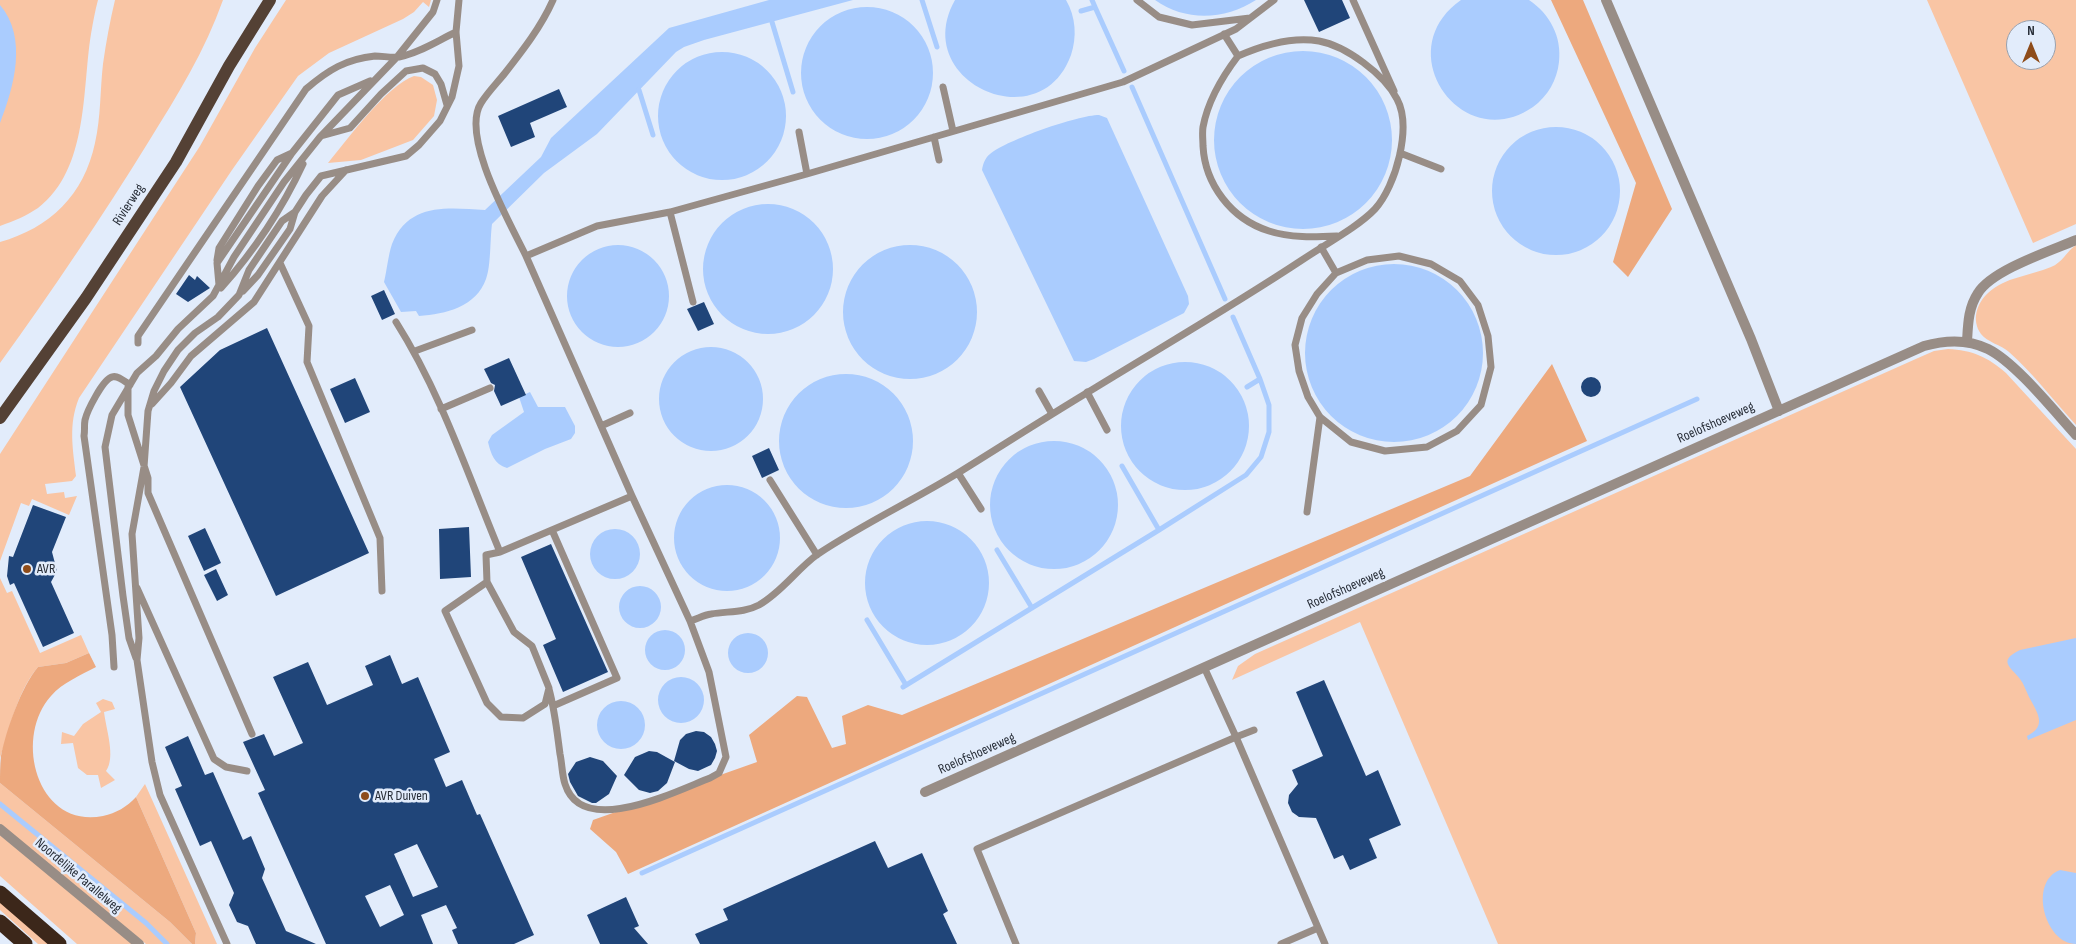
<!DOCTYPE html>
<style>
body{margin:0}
#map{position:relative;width:2076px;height:944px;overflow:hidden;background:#e2ecfb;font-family:"Sofia Sans Condensed",sans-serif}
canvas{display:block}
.north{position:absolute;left:2006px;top:20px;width:50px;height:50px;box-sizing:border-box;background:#e2ecfb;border:1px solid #98a0ad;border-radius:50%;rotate:0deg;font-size:14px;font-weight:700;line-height:20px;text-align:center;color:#282e38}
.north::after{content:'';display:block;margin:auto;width:18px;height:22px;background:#8e4c1a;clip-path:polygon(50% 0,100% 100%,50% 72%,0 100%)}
</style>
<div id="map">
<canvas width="2076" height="944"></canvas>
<div class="north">N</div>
</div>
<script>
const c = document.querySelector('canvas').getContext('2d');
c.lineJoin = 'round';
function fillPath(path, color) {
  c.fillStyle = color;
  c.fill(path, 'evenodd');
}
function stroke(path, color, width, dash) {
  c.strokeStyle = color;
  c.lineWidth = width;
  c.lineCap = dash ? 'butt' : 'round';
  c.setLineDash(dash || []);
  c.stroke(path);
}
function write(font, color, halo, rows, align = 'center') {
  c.font = font + ' "Sofia Sans Condensed",sans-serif';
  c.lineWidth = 5;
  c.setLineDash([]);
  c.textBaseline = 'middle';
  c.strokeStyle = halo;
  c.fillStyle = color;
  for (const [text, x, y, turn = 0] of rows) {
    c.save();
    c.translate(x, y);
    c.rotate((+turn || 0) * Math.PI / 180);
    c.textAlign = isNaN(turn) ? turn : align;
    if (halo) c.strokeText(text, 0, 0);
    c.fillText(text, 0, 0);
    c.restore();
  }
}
fillPath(new Path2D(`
 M 0,0 L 98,0 C 95,11 93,22 91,34 C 82,89 89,169 38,208 C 26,216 14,221 0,226 Z
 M 115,0 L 223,0 C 205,51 177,96 149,141 C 102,217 52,291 0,363 L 0,242 C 50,228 84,195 95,143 C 101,117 100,90 103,64 C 106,42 110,21 115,0 Z
 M 286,0 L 431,0 L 429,7 L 423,2 L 414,12 L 403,19 L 329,53 L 298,76 L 232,170 L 79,398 C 68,425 73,449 76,476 L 72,481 L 45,484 L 47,494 L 64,492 L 65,498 L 77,496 L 69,515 L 32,499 L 29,506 L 21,503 L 0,561 L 0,454 L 200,146 L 255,48 Z
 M 1927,0 L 2076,0 L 2076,224 L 2033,243 ZM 2016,30 L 2046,30 L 2046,60 L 2016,60 Z
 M 414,76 L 421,77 L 433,85 L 437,100 L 434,116 L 413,140 L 361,160 L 328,163 C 347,140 387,85 414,76 Z
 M 2076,245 L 2076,425 C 2054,401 2033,373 2009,352 C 2001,345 1987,342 1981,334 C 1971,320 1977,303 1988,293 C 2005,277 2030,276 2051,267 C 2062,263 2066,252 2076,245 Z
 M 1948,349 C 1972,350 1988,357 2006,373 L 2076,449 L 2076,944 L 1498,944 L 1360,622 L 1232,680 L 1238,666 L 1255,654 L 1918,358 L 1934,351 Z
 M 0,578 L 7,593 L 12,591 L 40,653 L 81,635 L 89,653 L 66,663 L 38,667 C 17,692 10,728 0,758 Z
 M 103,699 L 112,702 L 115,709 L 104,712 C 106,729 116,757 106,771 L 115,780 L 101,788 L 98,775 L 87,775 L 78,768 L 73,743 L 61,744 L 62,732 L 74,736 L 83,724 L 101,712 L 96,703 Z
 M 0,783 L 170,922 L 192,944 L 146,944 L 0,824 Z
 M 145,784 L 217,944 L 195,944 L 196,933 L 136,797 Z
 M 0,835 L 134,944 L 77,944 L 0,876 Z
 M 0,901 L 49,944 L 38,944 L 0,910 Z`), '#f9c5a4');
fillPath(new Path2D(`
 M 1551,0 L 1583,0 L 1672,209 L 1628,277 L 1613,262 L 1636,183 Z
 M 1552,364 L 1587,441 L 628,874 L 616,852 L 590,829 L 593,820 L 757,762 L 749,735 L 797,696 L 807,697 L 832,748 L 846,744 L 842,716 L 868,705 L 902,715 L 1470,476 Z
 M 89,653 L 96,667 C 81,675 62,683 51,696 C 13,738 37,829 103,816 C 116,813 127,807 136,797 L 196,933 L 195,944 L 192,944 L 170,922 L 0,783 C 0,775 0,765 1,756 C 6,731 21,687 38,667 L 66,663 Z`), '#eda97e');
fillPath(new Path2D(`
 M 769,0 L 853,0 L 704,40 L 684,47 L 676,52 L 597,134 L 544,173 L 492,224 C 490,239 491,267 486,279 C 476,307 446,314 419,316 L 416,311 L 401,312 L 384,282 C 387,270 388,256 392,244 C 409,202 448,208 485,210 L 541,157 L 551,138 L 669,28 Z
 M 955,0 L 1066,0 C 1076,17 1077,37 1071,55 C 1040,141 909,81 955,0 Z
 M 1155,0 L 1256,0 C 1225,20 1186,22 1155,0 Z
 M 1461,0 L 1529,0 C 1550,14 1562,37 1559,62 C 1557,80 1548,96 1533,107 C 1462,156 1388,51 1461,0 Z
 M 0,5 C 28,38 14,87 0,123 Z
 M801 73a66 66 0 1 1 132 0a66 66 0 1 1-132 0Z
 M1214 140a89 89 0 1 1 178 0a89 89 0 1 1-178 0Z
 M658 116a64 64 0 1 1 128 0a64 64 0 1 1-128 0Z
 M 1099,115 L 1107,118 L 1188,296 L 1189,304 L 1184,313 L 1094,359 L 1086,362 L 1074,361 L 982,170 C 983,164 985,158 990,154 C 1007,140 1078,115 1099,115 Z
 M1492 191a64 64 0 1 1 128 0a64 64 0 1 1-128 0Z
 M703 269a65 65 0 1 1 130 0a65 65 0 1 1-130 0Z
 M567 296a51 51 0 1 1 102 0a51 51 0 1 1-102 0Z
 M843 312a67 67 0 1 1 134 0a67 67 0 1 1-134 0Z
 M1305 353a89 89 0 1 1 178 0a89 89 0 1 1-178 0Z
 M659 399a52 52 0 1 1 104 0a52 52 0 1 1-104 0Z
 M1121 426a64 64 0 1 1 128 0a64 64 0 1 1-128 0Z
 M779 441a67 67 0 1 1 134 0a67 67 0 1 1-134 0Z
 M 530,392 L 538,407 L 565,407 L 575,426 L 575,433 L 571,439 L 545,449 L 507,468 C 494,464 491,454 488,442 L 492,435 L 524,412 L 519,397 Z
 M990 505a64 64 0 1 1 128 0a64 64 0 1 1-128 0Z
 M674 538a53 53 0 1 1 106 0a53 53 0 1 1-106 0Z
 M865 583a62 62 0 1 1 124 0a62 62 0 1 1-124 0Z
 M590 554a25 25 0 1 1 50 0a25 25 0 1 1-50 0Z
 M619 607a21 21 0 1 1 42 0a21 21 0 1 1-42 0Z
 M645 650a20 20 0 1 1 40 0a20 20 0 1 1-40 0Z
 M728 653a20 20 0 1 1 40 0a20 20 0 1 1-40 0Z
 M 2076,638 L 2076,720 L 2028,740 L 2027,736 C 2048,726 2037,712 2029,697 C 2026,691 2024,684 2020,679 C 2011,667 1997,661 2020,650 Z
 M658 700a23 23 0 1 1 46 0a23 23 0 1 1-46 0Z
 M597 725a24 24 0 1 1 48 0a24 24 0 1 1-48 0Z
 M 2060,870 L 2076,873 L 2076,944 C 2045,944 2028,882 2060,870 Z`), '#aaccfe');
stroke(new Path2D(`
 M 922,0 L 937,47
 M 1092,0 L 1095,7
 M 1081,11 L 1095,7 L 1124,71
 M 772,22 L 793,92
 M 1132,87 L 1225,299
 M 639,90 L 653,135
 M 1233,317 L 1260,379
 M 1122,466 L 1159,530
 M 997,550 L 1032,608
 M 867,620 L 906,685
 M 903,687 L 1159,530 L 1246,475 L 1261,457 L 1269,432 L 1269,405 L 1260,379 L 1247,387
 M 0,804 L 146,923 L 167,944
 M 642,873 L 1697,399`), '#aaccfe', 5);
fillPath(new Path2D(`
 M 1304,0 L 1342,0 L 1350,18 L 1319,32 Z
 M 559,89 L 567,107 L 530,123 L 535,137 L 511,147 L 498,116 Z
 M 189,275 L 195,280 L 197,276 L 210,288 L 188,302 L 176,294 Z
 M 384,290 L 395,314 L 382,320 L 371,296 Z
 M 704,302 L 714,324 L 698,331 L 687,309 Z
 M 267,328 L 369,553 L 276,596 L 180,387 L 220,350 Z
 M 509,358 L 526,395 L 501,406 L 494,391 L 495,385 L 491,383 L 484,369 Z
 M1581 387a10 10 0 1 1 20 0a10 10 0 1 1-20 0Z
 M 355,378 L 370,412 L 345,423 L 330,389 Z
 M 769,448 L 779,470 L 762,478 L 752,456 Z
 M 33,505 L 66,517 L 52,552 L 57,571 L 51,582 L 74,633 L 43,647 L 14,583 L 10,585 L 7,576 L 9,556 L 13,557 Z
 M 469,527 L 471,577 L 440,579 L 439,529 Z
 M 205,528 L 221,563 L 204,571 L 188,536 Z
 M 551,544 L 608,672 L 563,692 L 543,645 L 556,639 L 521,557 Z
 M 216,569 L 228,595 L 217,601 L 204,575 Z
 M 390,655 L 402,684 L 418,677 L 450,752 L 434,759 L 446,787 L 462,780 L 477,815 L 480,814 L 534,935 L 514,944 L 458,944 L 452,930 L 457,928 L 446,905 L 421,915 L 433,944 L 326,944 L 258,793 L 265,790 L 243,742 L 264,734 L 274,756 L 303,743 L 273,677 L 308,662 L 327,705 L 373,685 L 365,666 ZM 417,844 L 438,887 L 413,897 L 394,854 ZM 390,885 L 404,915 L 380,927 L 365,896 Z
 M 1324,680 L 1366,776 L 1378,770 L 1401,825 L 1369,839 L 1377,858 L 1350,870 L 1343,855 L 1334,859 L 1316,818 L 1299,817 L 1292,812 L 1288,803 L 1289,795 L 1298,784 L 1292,770 L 1323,756 L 1296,692 Z
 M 696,731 L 704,732 L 711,737 L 715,744 L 717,751 L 715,758 L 711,765 L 698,771 L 689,769 L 674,761 L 680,740 L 686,734 Z
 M 188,736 L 205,775 L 213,772 L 243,840 L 251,836 L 265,869 L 262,878 L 286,931 L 316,944 L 256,944 L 248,926 L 237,922 L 229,905 L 234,893 L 211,841 L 200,846 L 175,789 L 182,786 L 165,747 Z
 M 649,751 L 657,752 L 675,762 L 667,783 L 658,791 L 650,793 L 639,790 L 624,775 L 635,757 Z
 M 590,757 L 603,761 L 617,776 L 609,794 L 596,803 L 592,803 L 578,796 L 570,782 L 568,774 L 576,762 Z
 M 875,841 L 888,868 L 922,853 L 948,911 L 943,914 L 957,944 L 700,944 L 695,934 L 728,920 L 723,909 Z
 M 626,897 L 639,926 L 634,928 L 648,944 L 600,944 L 587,915 Z`), '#204579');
stroke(new Path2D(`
 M 553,0 C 541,27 523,50 505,73 C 497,83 488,92 481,103 C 460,136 510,223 526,256 L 597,226 L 670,212 L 807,174 L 799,132
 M 1137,0 L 1159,17 L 1192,25 L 1250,18
 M 1353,0 L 1394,91
 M 1238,56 C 1222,77 1208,100 1203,127 C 1202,133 1203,140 1203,146 C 1205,184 1231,219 1269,231 C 1290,238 1314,237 1337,236
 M 943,87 L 953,131
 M 321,136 L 350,128 L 381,94 L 406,71 L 423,68 L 435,74 L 441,84 L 447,105
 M 934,137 L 939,160
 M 1400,153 L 1441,169
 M 807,174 L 1123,82 L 1236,29 L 1274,0
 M 670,212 L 693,302
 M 1321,247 L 1336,273 L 1367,260 L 1399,256 L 1431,264 L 1460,281 L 1478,305 L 1488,336 L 1491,367 L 1481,405 L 1457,431 L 1427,447 L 1385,451 L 1351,442 L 1320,417 L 1308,397 L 1299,371 L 1295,345 L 1302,318 L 1317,294 L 1336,273
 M 526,256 L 632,496 L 690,621 C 697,619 704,615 711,614 C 728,611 744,613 759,605 C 782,592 797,569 818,554 C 863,524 912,501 958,473 C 1000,447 1042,420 1085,394 C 1158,349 1231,307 1302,260 C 1324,245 1358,227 1375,209 C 1396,186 1412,127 1397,99 C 1384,74 1346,46 1319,41 C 1291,36 1263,45 1238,56 L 1224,34
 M 217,260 L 219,248 L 258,186 L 277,160 L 292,153
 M 280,263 L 309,326 L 307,362 L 380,538 L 382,591
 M 219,285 L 217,263 L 292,153 L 338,95 L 370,81
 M 221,288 C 254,251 282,209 303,164
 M 243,291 L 258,275 L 290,229 L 295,212 L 306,195 L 321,176 L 406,156 L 419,145 L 440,121 L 452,97 L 459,66 L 456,32 L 459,0
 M 396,322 C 441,393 468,475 500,552
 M 138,343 L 138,336 L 306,89 C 328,70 346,59 375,56 C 383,56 391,58 399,57 C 419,53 437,41 456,32
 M 415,351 L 472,330
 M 128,387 L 128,415 L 148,478 L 148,493 L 252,734
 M 1039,391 L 1052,414
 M 1087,392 L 1107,430
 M 152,404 L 171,383 L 191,356 L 254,302 L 322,196 L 346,170
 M 441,409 L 490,388
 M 601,426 L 630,413
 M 958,473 L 981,509
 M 770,480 L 817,555
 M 1307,512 L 1320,417
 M 552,530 L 617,678 L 553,706
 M 487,582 L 514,632 L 532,646 L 549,688 L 545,704 L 523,718 L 501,717 L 487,703 L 445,611 L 487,582 L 486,555 L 500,552 L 632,496
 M 137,588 L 214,759 L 226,767 L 247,771
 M 136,658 L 129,638 L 123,596 L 105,447 L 112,415 L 137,373 L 156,356 L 178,329 L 213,296 L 234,257 L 284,182 L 320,137 L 397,57 L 433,12 L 437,0
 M 114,667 L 112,635 L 84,436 C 85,431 84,425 85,420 C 87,411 103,379 112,377 C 118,375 124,381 130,385
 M 549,689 C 555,711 557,732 560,754 C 562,763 562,775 565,784 C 582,839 676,791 710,778 L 719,773 L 726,757 L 709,672 L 690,621
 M 1254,730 L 1236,737 L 1325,944
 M 227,944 L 160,795 L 152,762 L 137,660 L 139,638 L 132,534 L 144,467 L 148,411 L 154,391 L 164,371 L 178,350 L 195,333 L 218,317 L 239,295 L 249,270 L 282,221 L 295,212
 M 1016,944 L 977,849 L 1236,737 L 1204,667
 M 1281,944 L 1318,928`), '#988d86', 7);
stroke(new Path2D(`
 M 1606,0 L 1751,339 L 1779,411
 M 1967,342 C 1968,325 1968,308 1978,293 C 1992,270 2050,251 2076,240
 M 925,792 L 1924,346 C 1945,340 1968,339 1988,349 C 2016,363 2054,411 2076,435
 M 0,829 L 139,944`), '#988d86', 10);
stroke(new Path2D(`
 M 0,418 L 86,298 L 176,162 L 229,66 L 270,0`), '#544135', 12);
stroke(new Path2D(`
 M 0,893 L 59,944
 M 0,922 L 25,944`), '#3c271a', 15);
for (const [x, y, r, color] of [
 [27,569,5,"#8e4c1a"],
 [365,796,5,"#8e4c1a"]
]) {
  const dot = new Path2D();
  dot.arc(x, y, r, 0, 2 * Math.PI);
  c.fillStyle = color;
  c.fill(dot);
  stroke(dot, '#e2ecfb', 2);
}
write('14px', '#282e38', '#e2ecfb', [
 ["Rivierweg",129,205,-57],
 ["Roelofshoeveweg",1716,423,-24],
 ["Roelofshoeveweg",1346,589,-24],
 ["Roelofshoeveweg",977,754,-24],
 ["Noordelijke Parallelweg",78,876,40]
]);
write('14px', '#282e38', '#e2ecfb', [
 ["AVR",37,569],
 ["AVR Duiven",375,796]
], 'left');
</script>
